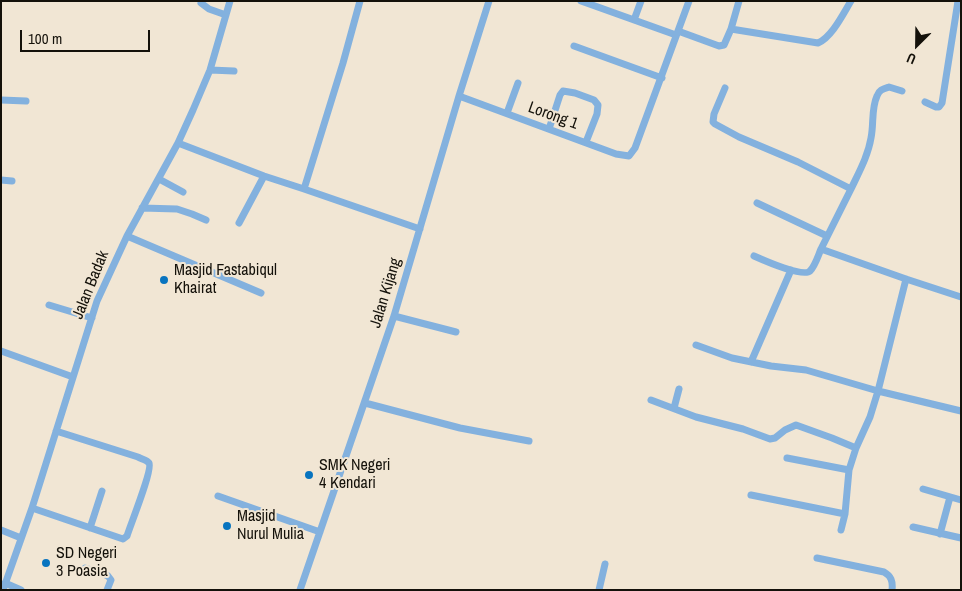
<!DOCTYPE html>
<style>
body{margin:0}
#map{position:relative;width:962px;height:591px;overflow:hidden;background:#f1e6d4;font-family:"Archivo Narrow",sans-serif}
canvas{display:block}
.frame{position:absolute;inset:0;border:2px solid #14110a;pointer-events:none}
.north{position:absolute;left:892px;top:20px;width:50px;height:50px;-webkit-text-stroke:4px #f1e6d4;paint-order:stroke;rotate:203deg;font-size:14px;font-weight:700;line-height:20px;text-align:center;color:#14110a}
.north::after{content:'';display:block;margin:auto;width:18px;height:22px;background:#14110a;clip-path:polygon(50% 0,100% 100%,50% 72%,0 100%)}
.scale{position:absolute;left:20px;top:30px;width:130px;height:22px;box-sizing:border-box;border:2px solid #14110a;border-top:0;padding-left:6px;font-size:15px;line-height:18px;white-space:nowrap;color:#14110a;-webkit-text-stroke:4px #f1e6d4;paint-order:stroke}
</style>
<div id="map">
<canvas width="962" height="591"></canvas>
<div class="frame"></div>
<div class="north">U</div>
<div class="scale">100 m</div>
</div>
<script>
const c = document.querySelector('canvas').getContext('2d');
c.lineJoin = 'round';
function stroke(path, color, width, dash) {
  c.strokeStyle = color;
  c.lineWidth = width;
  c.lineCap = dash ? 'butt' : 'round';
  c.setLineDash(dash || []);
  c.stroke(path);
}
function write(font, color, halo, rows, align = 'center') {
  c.font = font + ' "Archivo Narrow",sans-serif';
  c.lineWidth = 4;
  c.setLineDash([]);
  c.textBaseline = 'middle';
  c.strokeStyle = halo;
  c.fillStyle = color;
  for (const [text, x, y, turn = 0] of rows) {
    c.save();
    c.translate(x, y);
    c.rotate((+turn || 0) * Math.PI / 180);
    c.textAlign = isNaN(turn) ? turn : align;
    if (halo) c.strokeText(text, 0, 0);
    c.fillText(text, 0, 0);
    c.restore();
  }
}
stroke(new Path2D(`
 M 581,1 L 676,35
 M 201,3 L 209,9 L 226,15
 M 634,20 L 641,1
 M 731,29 L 818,43 C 832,37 843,14 851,1
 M 678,31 L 719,46 L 724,45 L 731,29 L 739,1
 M 574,46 L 662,78
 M 210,70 L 234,71
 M 725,88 L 714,114 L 713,122 L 715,124 L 739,137 L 798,162 L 851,189 L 821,249 L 906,279 L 961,297
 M 459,96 L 616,154 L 629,156 L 635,148 L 689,1
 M 1,100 L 26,101
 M 925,102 L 936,107 L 939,107 L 942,103 L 958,1
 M 507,113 L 518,83
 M 549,129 L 560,95 L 563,91 L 575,93 L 594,100 L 598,105 L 597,114 L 586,142
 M 178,143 L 264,176 L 304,189 L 343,63 L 360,1
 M 159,179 L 183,192
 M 1,180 L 12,181
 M 304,189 L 420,229
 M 851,189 C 859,172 868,156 871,138 C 874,124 871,109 877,96 C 879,90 883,89 889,87 L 902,91
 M 757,203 L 827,236
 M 142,208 L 177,209 L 192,214 L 206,220
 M 239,223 L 264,176
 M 127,236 L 261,293
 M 754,256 C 763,260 803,278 810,271 C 815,266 818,256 821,249
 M 49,305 L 92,318
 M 394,316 L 456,332
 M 696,345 L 732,358 L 771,366 L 806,370 L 878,391 L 961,411
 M 1,351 L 73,377
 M 751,362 L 791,270
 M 651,400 L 696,417 L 743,429 L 770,439 L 775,438 L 785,430 L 796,425 L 832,438 L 856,448
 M 365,403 L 460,428 L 529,441
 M 674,408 L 679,389
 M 787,458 L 849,470
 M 923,489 L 961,500
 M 751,495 L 845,514
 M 218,496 L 320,532
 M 32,508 L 123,539 L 127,536 C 130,526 153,469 149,463 C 147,460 141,459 138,457 L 56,431
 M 913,527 L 961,538
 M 90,528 L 102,491
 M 1,530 L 21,538
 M 841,530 L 845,514 L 849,470 L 856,448 L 870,417 L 878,391 L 906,279
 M 940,534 L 950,497
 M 817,558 L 884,572 C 891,576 893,581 892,590
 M 85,568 L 104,574 L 108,576 L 111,580 L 107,590
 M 5,583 L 21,590
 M 3,590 L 32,508 L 97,301 L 127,236 L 178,143 L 193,110 L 210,70 L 230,1
 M 300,590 L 394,316 L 459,96 L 489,1
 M 599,590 L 605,564`), '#83b1de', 7);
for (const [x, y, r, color] of [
 [164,280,5,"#0874bf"],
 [309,475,5,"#0874bf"],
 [227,526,5,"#0874bf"],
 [46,563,5,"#0874bf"]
]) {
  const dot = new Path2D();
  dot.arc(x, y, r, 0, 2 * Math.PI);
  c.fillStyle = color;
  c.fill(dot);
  stroke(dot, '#f1e6d4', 2);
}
write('16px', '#14110a', '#f1e6d4', [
 ["Lorong 1",553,116,20],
 ["Jalan Badak",91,285,-68],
 ["Jalan Kijang",386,293,-73]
]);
write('16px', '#14110a', '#f1e6d4', [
 ["Masjid Fastabiqul",174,271],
 ["Khairat",174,289],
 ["SMK Negeri",319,466],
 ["4 Kendari",319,484],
 ["Masjid",237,517],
 ["Nurul Mulia",237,535],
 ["SD Negeri",56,554],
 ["3 Poasia",56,572]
], 'left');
</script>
